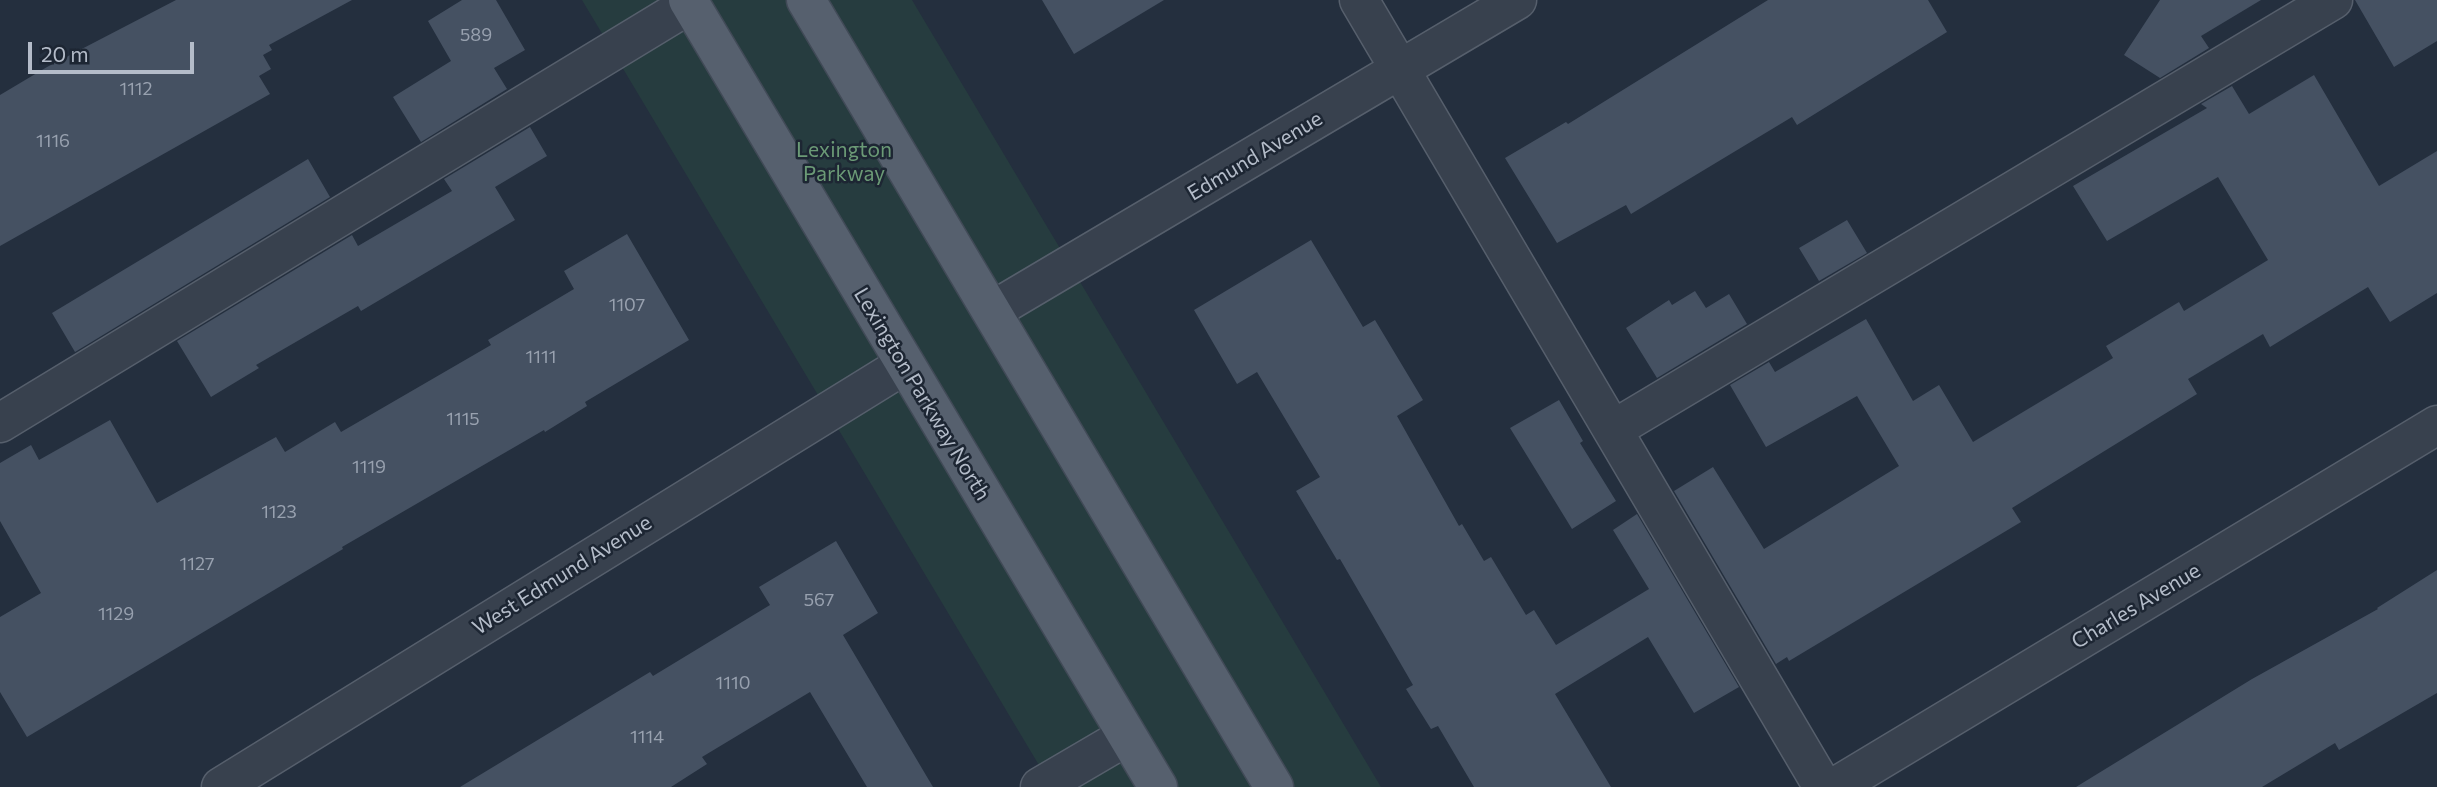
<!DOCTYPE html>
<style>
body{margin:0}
#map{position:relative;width:2437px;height:787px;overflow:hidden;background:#242f3e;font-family:Commissioner,sans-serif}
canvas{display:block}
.scale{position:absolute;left:28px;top:42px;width:166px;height:32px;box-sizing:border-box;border:4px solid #b4bcc9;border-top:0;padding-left:9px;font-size:21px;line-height:24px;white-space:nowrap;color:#b4bcc9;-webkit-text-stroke:5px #1d2633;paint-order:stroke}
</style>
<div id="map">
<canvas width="2437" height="787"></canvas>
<div class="scale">20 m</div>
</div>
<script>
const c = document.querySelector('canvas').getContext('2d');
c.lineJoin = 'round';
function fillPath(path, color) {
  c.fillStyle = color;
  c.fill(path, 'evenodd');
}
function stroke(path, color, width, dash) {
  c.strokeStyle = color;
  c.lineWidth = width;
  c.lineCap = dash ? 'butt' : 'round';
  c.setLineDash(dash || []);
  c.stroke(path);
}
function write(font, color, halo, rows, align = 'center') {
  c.font = font + ' Commissioner,sans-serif';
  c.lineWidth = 5;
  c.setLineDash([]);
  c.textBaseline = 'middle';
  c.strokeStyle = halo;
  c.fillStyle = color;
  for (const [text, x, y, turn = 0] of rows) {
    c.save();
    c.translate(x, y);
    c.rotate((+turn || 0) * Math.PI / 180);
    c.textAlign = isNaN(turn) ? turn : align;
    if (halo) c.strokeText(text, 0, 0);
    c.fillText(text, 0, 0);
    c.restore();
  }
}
fillPath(new Path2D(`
 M 582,0 L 912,0 L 1381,787 L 1052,787 Z`), '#263c3f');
fillPath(new Path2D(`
 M 176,0 L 352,0 L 269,45 L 272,50 L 263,55 L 271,69 L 259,76 L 270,94 L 0,246 L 0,95 L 47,67 Z
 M 462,0 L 496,0 L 525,50 L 494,68 L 507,89 L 421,142 L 393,97 L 451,61 L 428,21 Z
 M 1042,0 L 1164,0 L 1074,54 Z
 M 1768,0 L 1928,0 L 1947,32 L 1797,125 L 1792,117 L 1631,214 L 1626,205 L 1557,243 L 1505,158 L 1566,122 L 1568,124 Z
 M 2160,0 L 2261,0 L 2201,36 L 2209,48 L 2160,78 L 2124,55 Z
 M 2355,0 L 2437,0 L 2437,41 L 2394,67 Z
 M 2314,75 L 2379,186 L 2437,151 L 2437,293 L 2390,322 L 2368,287 L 2270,347 L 2263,334 L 2188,379 L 2197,394 L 2012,508 L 2021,522 L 1789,661 L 1787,657 L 1776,664 L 1674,491 L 1713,467 L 1764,549 L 1899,466 L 1857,396 L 1766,447 L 1730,385 L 1769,362 L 1775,372 L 1866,319 L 1913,401 L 1939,385 L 1973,442 L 2113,358 L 2106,346 L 2179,302 L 2184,311 L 2268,260 L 2218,177 L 2107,241 L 2073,186 L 2207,108 L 2201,104 L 2232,86 L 2249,114 Z
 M 530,127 L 547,156 L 495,187 L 515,220 L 361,311 L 358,306 L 256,365 L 259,368 L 211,397 L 177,341 L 352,235 L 358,246 L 452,191 L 444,179 Z
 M 308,159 L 330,197 L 75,352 L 52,313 Z
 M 1847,220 L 1867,253 L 1819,281 L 1799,248 Z
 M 627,234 L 689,340 L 585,402 L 587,406 L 545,432 L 544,430 L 342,547 L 343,549 L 27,737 L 0,692 L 0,617 L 41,593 L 0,521 L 0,463 L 31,445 L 39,460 L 110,420 L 157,503 L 276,437 L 285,452 L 335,422 L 341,432 L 491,345 L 488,340 L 574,289 L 564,271 Z
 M 1311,240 L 1363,327 L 1375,320 L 1423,400 L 1397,416 L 1459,526 L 1462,524 L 1484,561 L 1491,557 L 1526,615 L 1534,610 L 1556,645 L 1649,589 L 1613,530 L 1637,514 L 1739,687 L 1694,713 L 1648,637 L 1555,694 L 1611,787 L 1474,787 L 1438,726 L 1431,729 L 1406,689 L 1413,685 L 1340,559 L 1337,560 L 1296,491 L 1320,477 L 1257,372 L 1237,384 L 1194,310 Z
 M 1695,291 L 1706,308 L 1729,294 L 1747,324 L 1657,378 L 1626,328 L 1669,300 L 1672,305 Z
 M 1559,400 L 1583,441 L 1580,443 L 1616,501 L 1572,529 L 1510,428 Z
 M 836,541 L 878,613 L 843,635 L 933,787 L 867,787 L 810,692 L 702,757 L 707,764 L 671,787 L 460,787 L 650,672 L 653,676 L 770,605 L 759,587 Z
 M 2437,570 L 2437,693 L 2339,750 L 2335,743 L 2262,787 L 2076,787 L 2252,679 L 2378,609 L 2377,608 Z`), '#455162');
const minor = new Path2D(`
 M 1359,0 L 1823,787
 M 992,311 L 1517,0
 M 0,423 L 690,4
 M 1614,429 L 2333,0
 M 221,787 L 904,365
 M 1040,787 L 1127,736
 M 1835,787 L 2437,425`);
const major = new Path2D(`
 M 688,0 L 1158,787
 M 806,0 L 1274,787`);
stroke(minor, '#565f6c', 41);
stroke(major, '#414a57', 41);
stroke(minor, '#38414e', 38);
stroke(major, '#56606e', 38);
write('18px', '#98a1af', null, [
 ["589",476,35],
 ["1112",136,89],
 ["1116",53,141],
 ["1107",627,305],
 ["1111",541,357],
 ["1115",463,419],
 ["1119",369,467],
 ["1123",279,512],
 ["1127",197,564],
 ["567",819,600],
 ["1129",116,614],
 ["1110",733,683],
 ["1114",647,737]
]);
write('21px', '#6b9a76', '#1d2633', [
 ["Lexington",844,150],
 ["Parkway",844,174]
]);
write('21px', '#b4bcc9', '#1d2633', [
 ["Edmund Avenue",1255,156,-31],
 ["Lexington Parkway North",922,394,59],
 ["West Edmund Avenue",562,575,-32],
 ["Charles Avenue",2136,606,-31]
]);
</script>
